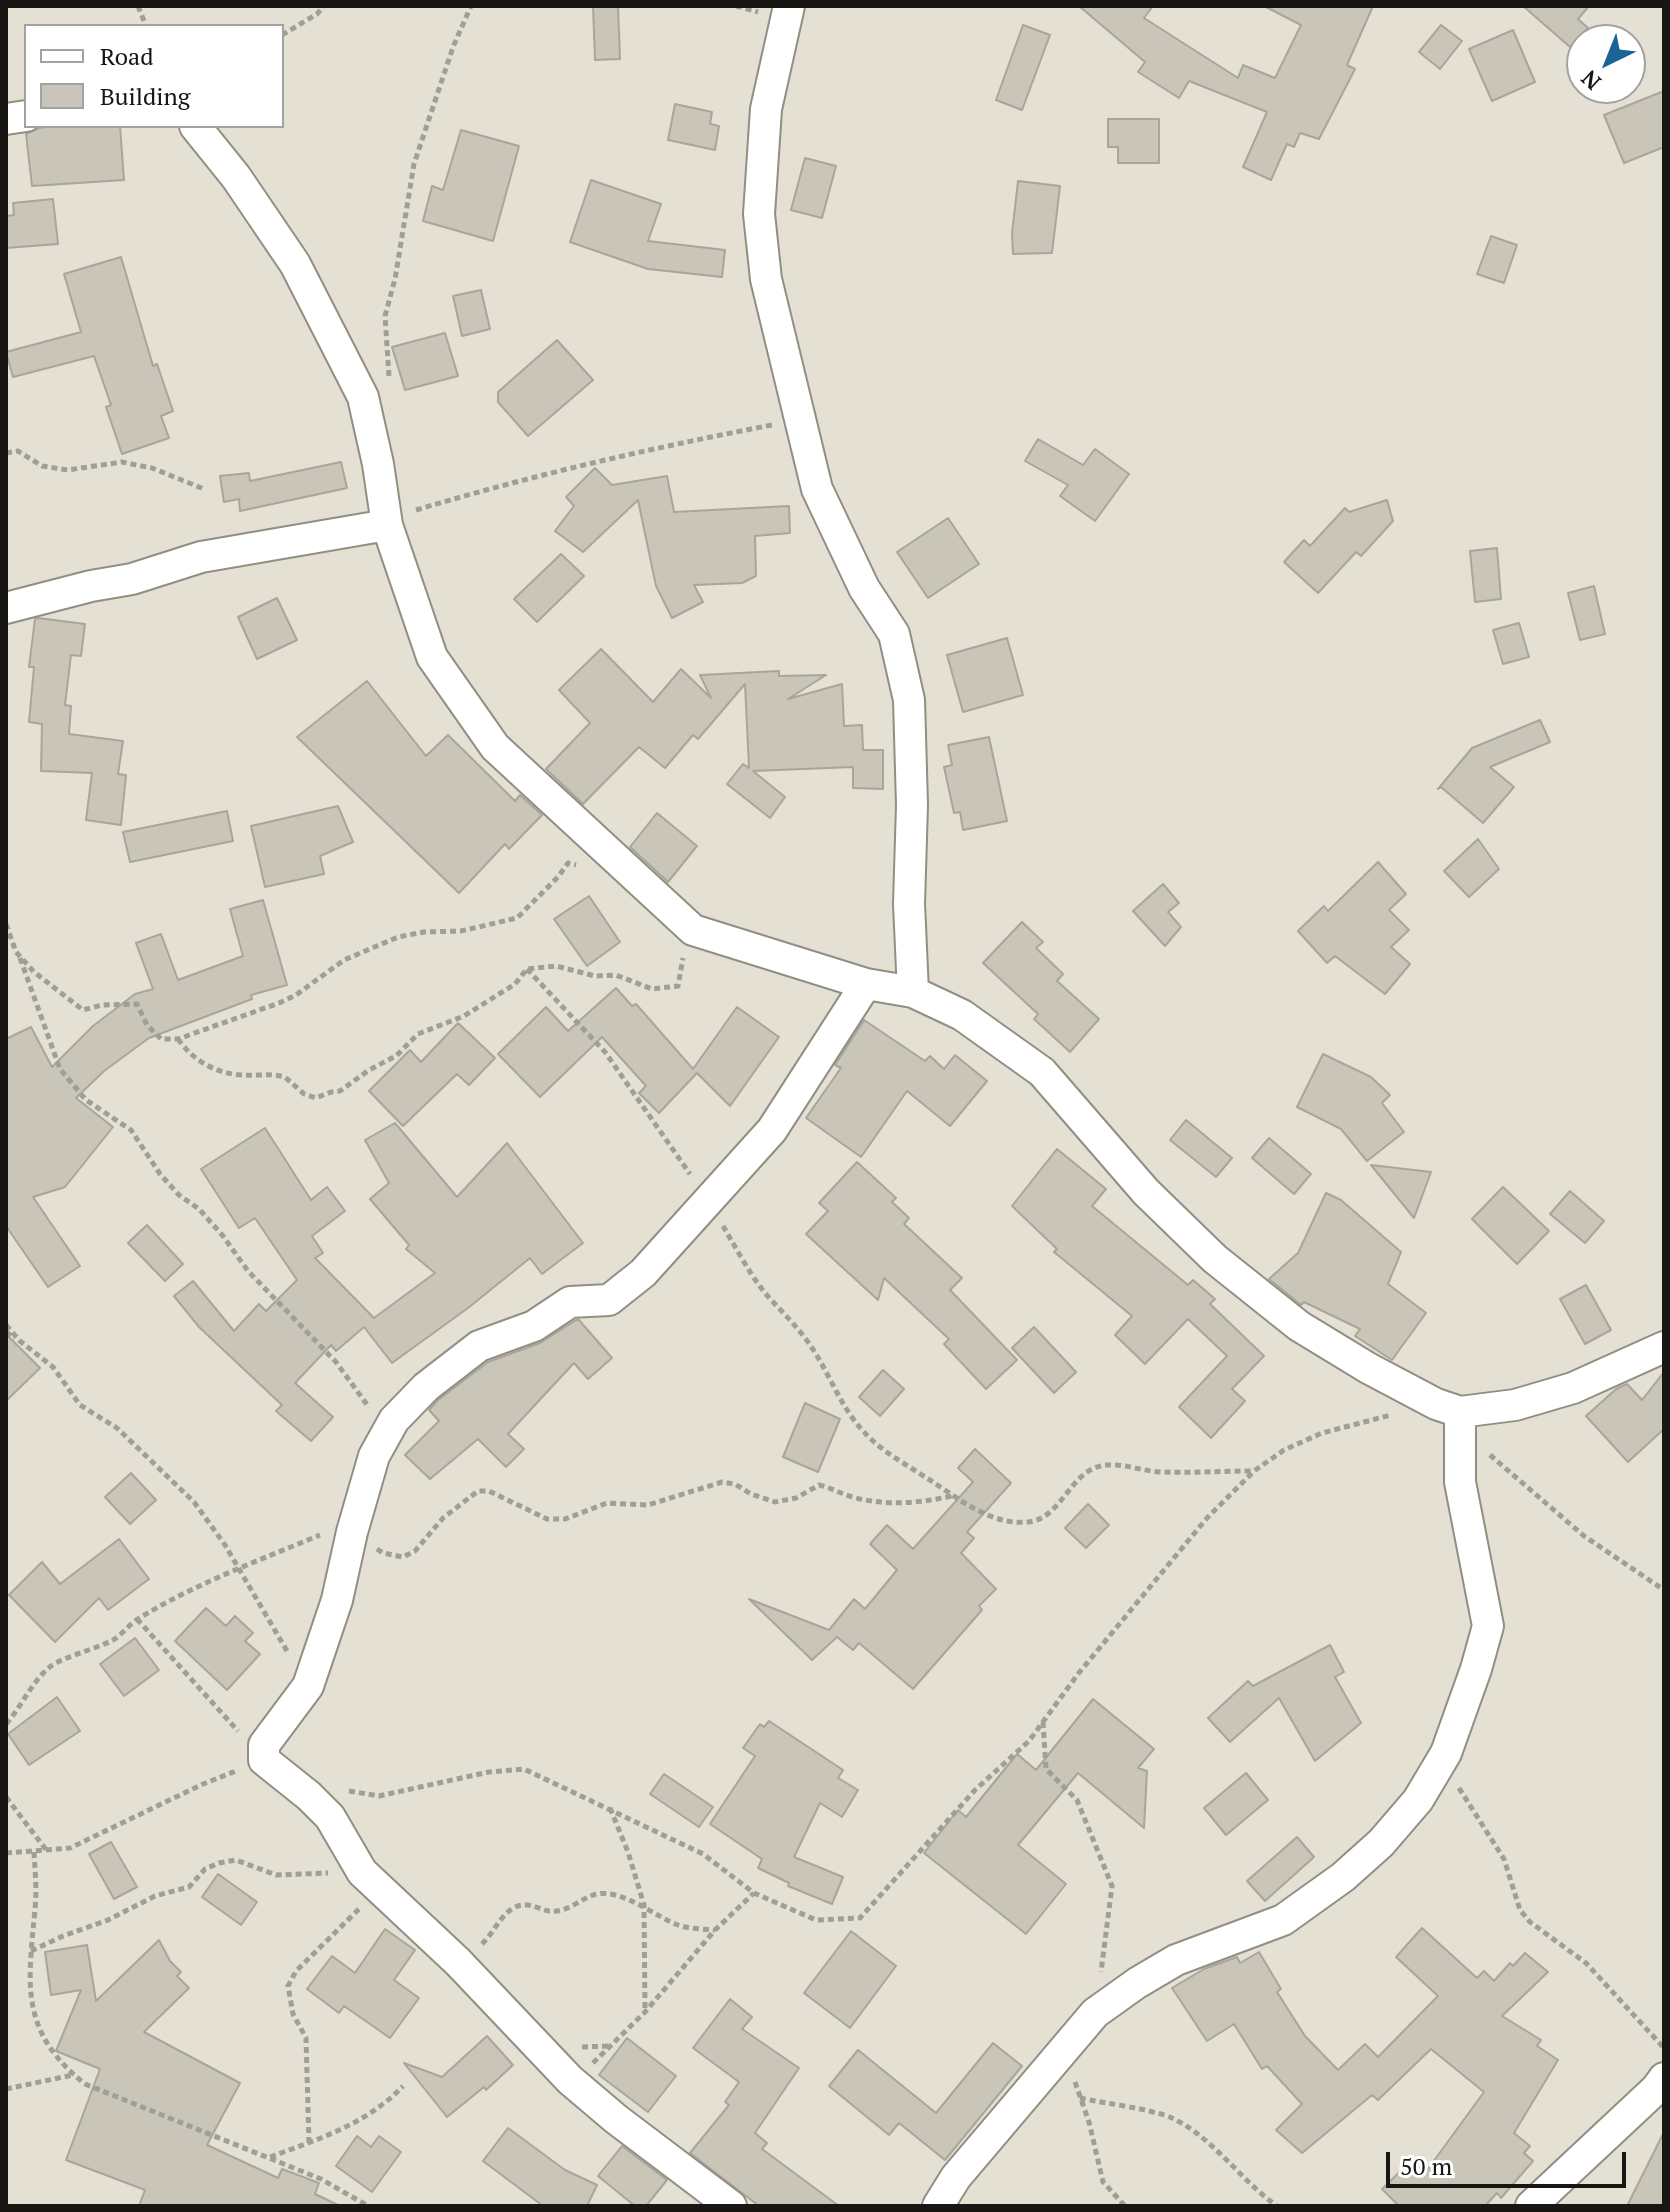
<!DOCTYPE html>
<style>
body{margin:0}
#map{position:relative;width:1670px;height:2212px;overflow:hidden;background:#e4e0d4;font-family:"PT Serif",serif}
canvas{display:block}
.frame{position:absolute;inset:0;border:8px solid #171612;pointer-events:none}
.legend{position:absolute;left:24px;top:24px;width:260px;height:104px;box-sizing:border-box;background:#fff;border:2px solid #a2a2a0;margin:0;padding:10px 14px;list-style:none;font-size:24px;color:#171612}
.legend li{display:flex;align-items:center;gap:16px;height:40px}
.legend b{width:40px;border:2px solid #a2a2a0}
.north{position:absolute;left:1566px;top:24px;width:80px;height:80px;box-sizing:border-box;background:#fff;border:2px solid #a2a2a0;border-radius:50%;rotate:223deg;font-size:22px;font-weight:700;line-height:32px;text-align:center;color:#171612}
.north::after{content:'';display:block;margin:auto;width:28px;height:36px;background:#196598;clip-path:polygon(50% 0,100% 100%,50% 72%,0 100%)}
.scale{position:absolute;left:1386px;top:2152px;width:240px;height:36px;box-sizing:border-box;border:4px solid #171612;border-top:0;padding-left:10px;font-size:24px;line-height:28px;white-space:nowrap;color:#171612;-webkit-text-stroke:6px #fff;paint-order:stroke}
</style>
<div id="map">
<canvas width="1670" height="2212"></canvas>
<div class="frame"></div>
<ul class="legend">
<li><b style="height:10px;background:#fff"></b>Road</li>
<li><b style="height:22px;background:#c9c5b9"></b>Building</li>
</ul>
<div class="north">N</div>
<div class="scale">50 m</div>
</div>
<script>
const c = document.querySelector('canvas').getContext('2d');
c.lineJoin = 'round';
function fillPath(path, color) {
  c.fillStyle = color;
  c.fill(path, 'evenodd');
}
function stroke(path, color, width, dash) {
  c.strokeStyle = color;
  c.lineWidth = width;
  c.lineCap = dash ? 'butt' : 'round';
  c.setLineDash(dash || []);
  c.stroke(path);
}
const building = new Path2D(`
 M 593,6 L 618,6 L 620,59 L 595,60 Z
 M 1079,6 L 1153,6 L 1144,18 L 1238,78 L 1243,65 L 1275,78 L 1301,25 L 1264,6 L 1373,6 L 1347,65 L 1355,69 L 1319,139 L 1300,133 L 1294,147 L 1287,144 L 1271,180 L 1243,167 L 1267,112 L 1189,81 L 1179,98 L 1138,72 L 1145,62 Z
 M 1523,6 L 1589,6 L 1578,19 L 1588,28 L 1570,47 Z
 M 1023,25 L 1050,35 L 1022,110 L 996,100 Z
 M 1441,25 L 1462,41 L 1440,69 L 1419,52 Z
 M 1513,30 L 1535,82 L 1492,101 L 1469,49 Z
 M 1664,91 L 1664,147 L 1624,163 L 1604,115 Z
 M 675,104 L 712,112 L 710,124 L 719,126 L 715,150 L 668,140 Z
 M 1108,119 L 1159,119 L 1159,163 L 1118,163 L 1118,147 L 1108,147 Z
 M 53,126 L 120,126 L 124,180 L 32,186 L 26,134 L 39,128 Z
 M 461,130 L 519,146 L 493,241 L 423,221 L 432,186 L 443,190 Z
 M 805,158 L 836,166 L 822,218 L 791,210 Z
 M 591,180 L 661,204 L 648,241 L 725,250 L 722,277 L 648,269 L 570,242 Z
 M 1018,181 L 1060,186 L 1052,253 L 1013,254 L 1012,233 Z
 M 53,199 L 58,244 L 6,248 L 6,216 L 14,215 L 13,203 Z
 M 1491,236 L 1517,245 L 1504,283 L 1477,274 Z
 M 121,257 L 153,366 L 157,364 L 173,411 L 161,416 L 169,438 L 122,454 L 106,407 L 111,405 L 94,356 L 13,377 L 6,352 L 81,332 L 64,274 Z
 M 481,290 L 490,329 L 462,336 L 453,296 Z
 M 445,333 L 458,376 L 405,390 L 392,347 Z
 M 557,340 L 593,380 L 528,436 L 498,402 L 498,392 Z
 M 1038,439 L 1083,465 L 1095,449 L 1129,474 L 1095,521 L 1060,496 L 1068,485 L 1025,461 Z
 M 341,462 L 347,488 L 240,511 L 239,499 L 224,502 L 220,476 L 249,473 L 250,481 Z
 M 595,468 L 612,485 L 667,476 L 674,512 L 789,506 L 790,533 L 755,536 L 756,576 L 742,583 L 694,585 L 703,602 L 672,618 L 656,586 L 638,500 L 583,552 L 555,531 L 574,506 L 566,497 Z
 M 1387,500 L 1393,521 L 1361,556 L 1356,552 L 1318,593 L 1284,562 L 1304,540 L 1310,546 L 1345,508 L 1349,512 Z
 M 948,518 L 979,564 L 928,598 L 897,552 Z
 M 1497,548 L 1501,599 L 1475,602 L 1470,551 Z
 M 561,554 L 584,576 L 537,622 L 514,599 Z
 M 1594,586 L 1605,634 L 1580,640 L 1568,593 Z
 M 277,598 L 297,640 L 257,659 L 238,617 Z
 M 38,618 L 85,624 L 81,656 L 71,655 L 65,705 L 71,706 L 69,734 L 123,741 L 118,774 L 126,775 L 121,825 L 86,820 L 92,773 L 41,771 L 42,724 L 29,722 L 34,667 L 29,667 L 35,619 Z
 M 1519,623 L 1529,657 L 1503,664 L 1493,630 Z
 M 1007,638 L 1023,695 L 963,712 L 947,655 Z
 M 601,649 L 653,702 L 681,669 L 711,698 L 700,675 L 779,671 L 779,676 L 826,675 L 788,699 L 842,684 L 844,726 L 862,725 L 863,750 L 883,750 L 883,789 L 853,788 L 853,767 L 753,771 L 785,797 L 770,818 L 727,784 L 743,764 L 749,768 L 745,684 L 698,739 L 693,735 L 665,768 L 639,747 L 583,804 L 546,769 L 590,723 L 559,690 Z
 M 367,681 L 426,756 L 448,735 L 515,801 L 520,795 L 542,815 L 509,849 L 505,844 L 459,893 L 297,737 Z
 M 1540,720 L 1550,742 L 1490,767 L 1514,787 L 1483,823 L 1441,787 L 1438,789 L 1472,748 Z
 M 989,737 L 1007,821 L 963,830 L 960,812 L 954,813 L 944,767 L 952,765 L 948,745 Z
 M 338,806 L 353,842 L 320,856 L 324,874 L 265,887 L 251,826 Z
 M 227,811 L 233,841 L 130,862 L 123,832 Z
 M 657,813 L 697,846 L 668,882 L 630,847 Z
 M 1478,839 L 1499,869 L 1469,897 L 1444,871 Z
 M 1378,862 L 1406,894 L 1389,910 L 1409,930 L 1391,947 L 1410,964 L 1385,994 L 1335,956 L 1327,963 L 1298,931 L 1324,906 L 1328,911 Z
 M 1163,884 L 1179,903 L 1168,912 L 1181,927 L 1165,946 L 1133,911 Z
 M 589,896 L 620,942 L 587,966 L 554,919 Z
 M 263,900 L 287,985 L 251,995 L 252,999 L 149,1038 L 104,1071 L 76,1098 L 113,1127 L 65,1187 L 33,1197 L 80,1266 L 48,1287 L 6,1226 L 6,1039 L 31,1027 L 52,1067 L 93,1026 L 135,994 L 153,989 L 136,943 L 161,934 L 178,980 L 243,956 L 230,909 Z
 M 1022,922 L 1043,942 L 1036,948 L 1063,974 L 1057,981 L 1099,1019 L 1070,1052 L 1034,1019 L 1038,1014 L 983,963 Z
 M 616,988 L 632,1006 L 636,1004 L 693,1069 L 737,1007 L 779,1037 L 730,1106 L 697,1073 L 659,1113 L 639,1093 L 646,1086 L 602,1037 L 540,1097 L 498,1054 L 546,1007 L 568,1031 Z
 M 864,1020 L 925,1061 L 930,1056 L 944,1069 L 955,1055 L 987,1081 L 950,1126 L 907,1091 L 861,1157 L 806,1118 L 841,1068 L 835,1065 Z
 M 458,1023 L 495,1058 L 469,1085 L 457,1074 L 403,1126 L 369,1091 L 410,1050 L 421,1062 Z
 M 1323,1054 L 1371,1077 L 1390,1095 L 1382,1103 L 1404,1132 L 1367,1161 L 1341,1129 L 1297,1107 Z
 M 1186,1120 L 1232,1158 L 1216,1177 L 1170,1140 Z
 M 395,1123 L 457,1197 L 507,1143 L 583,1243 L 542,1274 L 530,1258 L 468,1308 L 392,1363 L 364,1327 L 336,1351 L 331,1345 L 295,1383 L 333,1417 L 311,1441 L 276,1411 L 282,1405 L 199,1327 L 174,1296 L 193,1281 L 234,1331 L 259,1304 L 266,1311 L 297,1280 L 255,1218 L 239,1228 L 201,1169 L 265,1128 L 311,1200 L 327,1187 L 345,1211 L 312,1236 L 323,1253 L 315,1258 L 374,1318 L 435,1273 L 406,1249 L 409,1245 L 370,1199 L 389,1183 L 365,1140 Z
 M 1269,1138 L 1311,1174 L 1294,1194 L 1252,1158 Z
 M 1057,1149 L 1106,1189 L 1092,1206 L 1188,1285 L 1193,1280 L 1215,1299 L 1210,1304 L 1264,1356 L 1232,1389 L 1245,1401 L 1211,1438 L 1179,1407 L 1227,1356 L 1188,1319 L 1145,1364 L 1115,1335 L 1132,1316 L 1054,1252 L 1057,1249 L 1012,1206 Z
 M 857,1162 L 896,1198 L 892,1202 L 909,1218 L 904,1224 L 962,1278 L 950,1290 L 1017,1360 L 986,1389 L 944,1344 L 949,1339 L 884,1278 L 878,1300 L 806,1234 L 828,1211 L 819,1203 Z
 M 1371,1165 L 1431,1172 L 1414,1218 Z
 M 1503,1187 L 1549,1231 L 1517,1264 L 1472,1219 Z
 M 1570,1191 L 1604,1221 L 1585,1243 L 1550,1214 Z
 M 1326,1193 L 1341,1200 L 1401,1252 L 1388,1284 L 1426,1313 L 1392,1360 L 1355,1336 L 1360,1329 L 1304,1302 L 1301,1305 L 1269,1279 L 1298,1253 Z
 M 147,1225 L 183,1264 L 165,1281 L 128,1243 Z
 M 1586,1285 L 1611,1330 L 1585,1344 L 1560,1299 Z
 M 576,1320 L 579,1320 L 612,1358 L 588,1379 L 574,1363 L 508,1434 L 524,1449 L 506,1467 L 478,1439 L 430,1479 L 405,1455 L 439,1421 L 429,1410 L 438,1400 L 488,1362 L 540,1343 Z
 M 1034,1327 L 1076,1372 L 1054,1393 L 1012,1348 Z
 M 6,1334 L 40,1368 L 6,1401 Z
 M 883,1370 L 904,1389 L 880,1416 L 859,1397 Z
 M 1664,1372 L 1664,1429 L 1628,1462 L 1586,1416 L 1616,1389 L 1627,1384 L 1642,1400 Z
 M 805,1403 L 840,1419 L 818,1472 L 783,1457 Z
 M 975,1449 L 1011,1483 L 967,1532 L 974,1538 L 961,1553 L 996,1589 L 979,1606 L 982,1610 L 913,1689 L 859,1643 L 853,1650 L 837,1637 L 812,1660 L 749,1599 L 829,1630 L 854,1599 L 865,1609 L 897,1570 L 870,1544 L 887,1525 L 913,1549 L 973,1482 L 958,1468 Z
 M 131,1473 L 156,1500 L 130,1524 L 105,1497 Z
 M 1088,1504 L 1109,1525 L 1086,1548 L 1065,1528 Z
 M 119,1539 L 149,1579 L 108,1610 L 99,1598 L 55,1642 L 9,1595 L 42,1562 L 60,1584 Z
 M 206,1608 L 226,1626 L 235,1616 L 253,1633 L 245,1641 L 260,1654 L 227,1690 L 175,1641 Z
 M 135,1638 L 159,1670 L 124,1696 L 100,1664 Z
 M 1330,1645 L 1344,1672 L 1335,1677 L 1361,1723 L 1315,1761 L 1279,1698 L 1230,1742 L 1208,1718 L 1248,1681 L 1253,1686 Z
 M 57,1697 L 80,1731 L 29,1765 L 8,1734 Z
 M 1093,1699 L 1154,1749 L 1138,1768 L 1147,1771 L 1144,1828 L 1078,1773 L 1018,1845 L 1066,1884 L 1026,1934 L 924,1853 L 958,1810 L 966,1817 L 1017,1754 L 1036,1770 Z
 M 769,1721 L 843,1770 L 838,1778 L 858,1790 L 842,1817 L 820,1803 L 794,1857 L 843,1877 L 832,1904 L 788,1886 L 789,1883 L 758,1868 L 762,1859 L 710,1824 L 755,1756 L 743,1748 L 760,1724 L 764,1727 Z
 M 1246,1773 L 1268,1800 L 1226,1835 L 1204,1808 Z
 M 664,1774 L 713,1807 L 699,1827 L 650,1794 Z
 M 1297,1837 L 1314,1857 L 1265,1901 L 1247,1881 Z
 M 111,1842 L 137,1887 L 114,1899 L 89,1854 Z
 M 218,1874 L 257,1902 L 241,1925 L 202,1897 Z
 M 1422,1928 L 1477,1978 L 1484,1971 L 1494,1981 L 1510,1963 L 1513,1966 L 1525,1953 L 1548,1972 L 1502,2016 L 1541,2040 L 1537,2046 L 1558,2060 L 1514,2133 L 1530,2146 L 1524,2153 L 1533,2161 L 1501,2198 L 1497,2193 L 1485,2206 L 1399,2206 L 1382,2189 L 1412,2160 L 1425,2173 L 1484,2092 L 1431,2049 L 1378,2100 L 1372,2095 L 1302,2153 L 1276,2130 L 1302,2104 L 1267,2066 L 1262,2069 L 1234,2024 L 1207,2041 L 1172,1988 L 1204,1969 L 1237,1957 L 1240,1963 L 1259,1952 L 1281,1989 L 1277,1992 L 1305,2036 L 1338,2070 L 1365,2044 L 1378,2057 L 1438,1996 L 1396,1957 Z
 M 385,1929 L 415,1950 L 394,1980 L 419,1998 L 390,2038 L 344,2006 L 339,2013 L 307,1989 L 332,1956 L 355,1973 Z
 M 851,1931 L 896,1966 L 850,2028 L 804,1993 Z
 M 159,1940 L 170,1961 L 181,1972 L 177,1976 L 189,1988 L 144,2032 L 240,2083 L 207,2145 L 278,2178 L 282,2169 L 319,2183 L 315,2194 L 340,2206 L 139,2206 L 145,2190 L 66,2160 L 100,2069 L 56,2051 L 81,1990 L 51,1995 L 45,1952 L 87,1945 L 96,2001 Z
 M 730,1999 L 752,2017 L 742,2029 L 799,2068 L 755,2133 L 767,2143 L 762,2149 L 839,2206 L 759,2206 L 690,2153 L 729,2105 L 725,2102 L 739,2082 L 693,2048 Z
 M 487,2036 L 513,2065 L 486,2090 L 484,2087 L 447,2117 L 404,2063 L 442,2077 Z
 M 627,2038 L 676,2076 L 648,2112 L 599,2075 Z
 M 993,2043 L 1022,2066 L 945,2160 L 899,2123 L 889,2135 L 829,2086 L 858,2050 L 936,2113 Z
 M 508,2128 L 565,2170 L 597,2185 L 587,2206 L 543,2206 L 483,2161 Z
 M 1664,2132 L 1664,2206 L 1627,2206 Z
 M 357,2136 L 371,2147 L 379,2136 L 401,2152 L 372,2192 L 336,2166 Z
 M 622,2146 L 667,2180 L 646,2206 L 635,2206 L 598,2176 Z`);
fillPath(building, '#c9c5b9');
stroke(building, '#a9a599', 2);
const minor = new Path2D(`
 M 789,6 L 766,109 L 759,214 L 766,279 L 817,489 L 864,588 L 894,634 L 909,700 L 912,805 L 909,904 L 913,992
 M 6,119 L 26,116
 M 195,126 L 236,177 L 295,264 L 363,397 L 378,464 L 387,525 L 432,657 L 495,747 L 693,930 L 866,984 L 913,992 L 962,1015 L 1042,1072 L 1146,1192 L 1215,1259 L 1299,1326 L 1368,1368 L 1436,1404 L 1460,1412 L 1515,1405 L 1573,1388 L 1664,1347
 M 6,608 L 91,586 L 132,579 L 201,557 L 387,525
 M 731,2206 L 616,2119 L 570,2080 L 458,1962 L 362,1872 L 330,1817 L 309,1796 L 264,1760 L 264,1745 L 308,1686 L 337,1600 L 352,1532 L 374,1456 L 394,1420 L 426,1387 L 479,1346 L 534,1326 L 570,1302 L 609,1300 L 643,1273 L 772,1130 L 866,984
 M 938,2206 L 956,2177 L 1095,2013 L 1137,1983 L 1176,1960 L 1283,1920 L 1343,1877 L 1381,1843 L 1418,1800 L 1446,1753 L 1476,1669 L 1488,1626 L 1460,1482 L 1460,1412
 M 1531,2206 L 1656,2089 L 1664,2078`);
stroke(minor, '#918e82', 34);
stroke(new Path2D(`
 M 138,6 L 146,26
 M 736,6 L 758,12
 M 282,35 L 317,14 L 324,6
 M 389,376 L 385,316 L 395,279 L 414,164 L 453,47 L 471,6
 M 6,453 L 18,451 L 42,466 L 68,470 L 122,462 L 152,468 L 204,489
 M 416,510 C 533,475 651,448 772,425
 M 6,924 L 16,952 L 34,972 L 83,1010 L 102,1005 L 137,1004 L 147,1025 L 161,1039 L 178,1039 L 279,1003 L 296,995 L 344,960 L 398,937 L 424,932 L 461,931 L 517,918 L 558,877 L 568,863 L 576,865
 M 20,958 L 60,1069 L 86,1100 L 131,1130 L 160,1174 L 179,1195 L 199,1209 L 223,1236 L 248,1271 L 336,1362 L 368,1406
 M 527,969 L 605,1052 L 690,1174
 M 178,1039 C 193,1060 214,1073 241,1075 C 256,1076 270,1073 285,1077 L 304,1094 L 316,1098 L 331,1092 L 340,1091 L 369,1070 L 396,1056 L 418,1034 L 464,1016 L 515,984 L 527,969 L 556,966 L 595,976 L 616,975 L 652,989 L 678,986 L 683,958
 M 723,1226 C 736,1248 749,1273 765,1293 C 778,1308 793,1322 805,1338 C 824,1363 834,1391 851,1416 C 874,1448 895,1457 925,1477 C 956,1496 989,1526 1028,1522 C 1060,1519 1068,1477 1097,1467 C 1117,1460 1142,1472 1163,1472 C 1193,1473 1223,1471 1253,1471
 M 6,1325 L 20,1341 L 53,1367 L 80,1405 L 117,1428 L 194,1502 L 225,1545 L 287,1651
 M 6,1332 L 15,1338
 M 1490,1455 L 1584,1536 L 1664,1590
 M 377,1549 L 383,1553 L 403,1557 L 415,1551 L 443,1518 L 478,1491 L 489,1491 L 547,1519 L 565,1519 L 607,1503 L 648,1505 L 722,1482 L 735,1484 L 751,1494 L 775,1502 L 796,1498 L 819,1485 C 832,1488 843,1495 856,1498 C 889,1506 919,1503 952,1496
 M 137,1619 L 238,1731
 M 1043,1722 L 1046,1769 L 1077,1800 L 1112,1886 L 1101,1972
 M 6,1724 C 22,1706 32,1681 51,1666 C 63,1657 96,1649 113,1640 C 123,1634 130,1623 141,1617 C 197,1583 260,1560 320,1535
 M 1459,1788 L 1504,1859 L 1520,1910 L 1530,1922 L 1586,1963 L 1664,2048
 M 349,1791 L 379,1796 L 489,1772 L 524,1769 L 703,1854 L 754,1893 L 816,1920 L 860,1918 L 975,1790 L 1029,1741 L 1078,1674 L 1207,1518 L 1254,1471 L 1284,1450 L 1322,1433 L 1391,1415
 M 6,1797 L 47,1851
 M 610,1808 L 628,1852 L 644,1905 L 645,2011
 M 34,1852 C 35,1871 37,1890 35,1909 C 28,1985 19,2031 85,2084 L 321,2179 L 368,2206
 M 6,1853 L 70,1848 L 203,1784 L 236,1771
 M 482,1944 C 496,1931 505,1903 527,1905 C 538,1906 545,1913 557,1911 C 572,1909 583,1897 597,1894 C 623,1889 656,1917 678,1925 C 690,1929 703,1929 715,1930
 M 31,1951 L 63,1936 L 108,1920 L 155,1896 L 189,1887 L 205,1869 L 219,1863 L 236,1860 L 276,1875 L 328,1873
 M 582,2047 L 608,2046
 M 593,2063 L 645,2012 L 715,1930 L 754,1893
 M 1075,2082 L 1089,2122 L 1103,2182 L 1125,2206
 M 6,2089 L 73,2075
 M 1080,2098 C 1103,2103 1152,2109 1172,2118 C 1214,2138 1240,2180 1277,2206
 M 309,2143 L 306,2038 L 293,2014 L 288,1986 L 296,1971 L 359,1909
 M 270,2157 C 319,2139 367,2124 403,2086`), '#a19e95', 5, [6, 4]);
stroke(minor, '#fff', 30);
</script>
